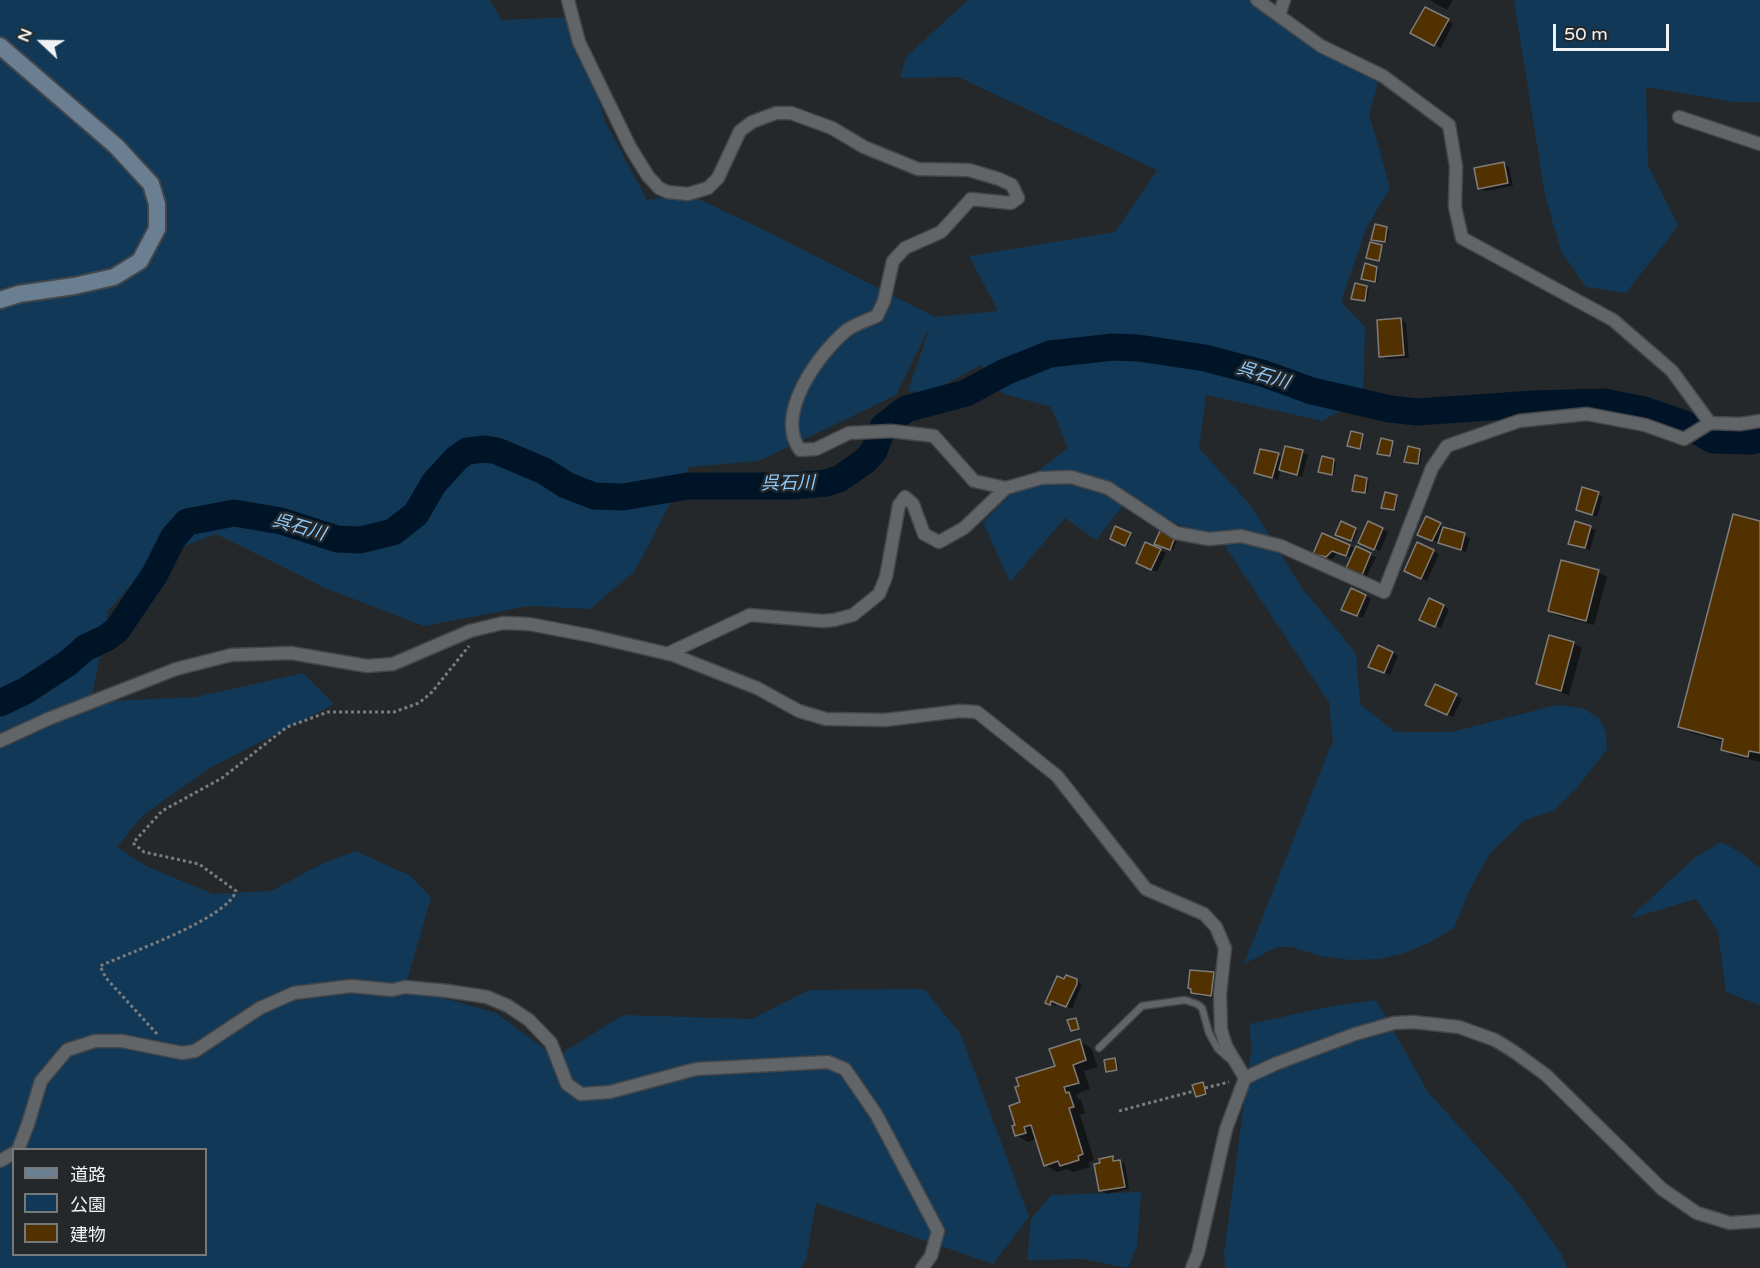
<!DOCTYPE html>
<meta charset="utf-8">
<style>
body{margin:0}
#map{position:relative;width:1760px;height:1268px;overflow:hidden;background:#25282a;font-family:"Varela Round","Noto Sans JP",sans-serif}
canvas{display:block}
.legend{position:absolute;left:12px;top:1148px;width:195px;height:108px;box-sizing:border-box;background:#25282a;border:2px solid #76797a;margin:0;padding:8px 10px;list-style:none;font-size:18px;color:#f0f2f3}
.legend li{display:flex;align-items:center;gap:12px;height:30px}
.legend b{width:30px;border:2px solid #76797a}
.north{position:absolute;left:12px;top:12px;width:60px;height:60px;-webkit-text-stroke:4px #25282a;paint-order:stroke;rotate:292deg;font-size:16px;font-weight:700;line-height:24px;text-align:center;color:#f0f2f3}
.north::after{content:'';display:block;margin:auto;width:21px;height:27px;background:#f0f2f3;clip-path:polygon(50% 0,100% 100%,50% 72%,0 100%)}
.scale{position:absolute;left:1553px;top:24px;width:116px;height:27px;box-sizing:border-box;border:3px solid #f0f2f3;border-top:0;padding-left:8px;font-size:18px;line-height:21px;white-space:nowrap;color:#f0f2f3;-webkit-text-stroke:4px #25282a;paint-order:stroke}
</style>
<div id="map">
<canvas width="1760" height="1268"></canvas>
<ul class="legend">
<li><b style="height:8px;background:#6a8092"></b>道路</li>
<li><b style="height:16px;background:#113957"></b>公園</li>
<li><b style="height:16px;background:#513100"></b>建物</li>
</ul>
<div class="north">N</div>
<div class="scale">50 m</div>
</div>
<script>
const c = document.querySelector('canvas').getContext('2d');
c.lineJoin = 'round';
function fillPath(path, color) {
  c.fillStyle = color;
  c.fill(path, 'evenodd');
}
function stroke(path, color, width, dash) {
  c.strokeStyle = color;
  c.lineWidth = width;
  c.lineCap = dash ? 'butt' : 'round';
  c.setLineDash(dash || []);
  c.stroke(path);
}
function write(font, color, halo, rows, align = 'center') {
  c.font = font + ' "Varela Round","Noto Sans JP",sans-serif';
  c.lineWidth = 5;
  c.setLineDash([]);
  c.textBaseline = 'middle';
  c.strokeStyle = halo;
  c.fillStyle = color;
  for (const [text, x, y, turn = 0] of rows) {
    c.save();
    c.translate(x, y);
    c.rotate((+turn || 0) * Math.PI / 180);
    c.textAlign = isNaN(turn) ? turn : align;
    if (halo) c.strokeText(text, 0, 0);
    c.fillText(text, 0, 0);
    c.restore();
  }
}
fillPath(new Path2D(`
 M 0,0 L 490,0 L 501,20 L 573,17 L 606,123 L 647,200 L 688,194 L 766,231 L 935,317 L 998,311 L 969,256 L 1115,232 L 1157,170 L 958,77 L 900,78 L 906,57 L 968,0 L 1255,0 L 1308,37 L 1382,70 L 1369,114 L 1390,188 L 1366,228 L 1341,302 L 1365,327 L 1363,396 L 1323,421 L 1206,395 L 1199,448 L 1251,506 L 1301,587 L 1356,653 L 1360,704 L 1395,732 L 1451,732 L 1557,705 L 1582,708 L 1599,718 L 1606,732 L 1607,749 L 1577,788 L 1553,811 L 1525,820 L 1490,853 L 1469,891 L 1454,928 L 1429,943 L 1402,954 L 1381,959 L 1352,960 L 1325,957 L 1291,947 L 1277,947 L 1244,964 L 1333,740 L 1329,702 L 1225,546 L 1127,500 L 1096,540 L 1065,518 L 1010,582 L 983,522 L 1022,483 L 1068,448 L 1051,407 L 1002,393 L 981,365 L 929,393 L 908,391 L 931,324 L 896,395 L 759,461 L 689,467 L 635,571 L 590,609 L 529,606 L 424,626 L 325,588 L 216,534 L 155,557 L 108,611 L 91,702 L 196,697 L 303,673 L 334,704 L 210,768 L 143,815 L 117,847 L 146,866 L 213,894 L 271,891 L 322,864 L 355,851 L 409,875 L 431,897 L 405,987 L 496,1013 L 556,1057 L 623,1015 L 752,1019 L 809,990 L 924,989 L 960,1033 L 1029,1217 L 993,1264 L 816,1203 L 806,1260 L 800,1268 L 0,1268 ZM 14,1150 L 206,1150 L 206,1254 L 14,1254 Z
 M 1514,0 L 1760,0 L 1760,102 L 1735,102 L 1646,87 L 1648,165 L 1678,226 L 1626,293 L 1586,287 L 1561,251 L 1545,195 Z
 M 1721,842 L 1741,853 L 1760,868 L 1760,1005 L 1726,992 L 1718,931 L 1696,899 L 1629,919 L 1693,859 Z
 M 1376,1000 L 1428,1092 L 1514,1188 L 1561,1253 L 1567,1268 L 1225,1268 L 1224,1254 L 1251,1050 L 1250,1024 L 1332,1006 Z
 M 1141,1192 L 1137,1246 L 1128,1268 L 1083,1259 L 1027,1260 L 1031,1219 L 1051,1195 Z`), '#113957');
fillPath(new Path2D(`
 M 1430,0 L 1453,0 L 1447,10 Z
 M 1425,9 L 1453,24 L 1441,48 L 1412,33 Z
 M 1504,164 L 1509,167 L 1513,186 L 1485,191 L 1479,188 Z
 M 1386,229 L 1389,230 L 1387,243 L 1373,239 Z
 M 1377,268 L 1379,269 L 1377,282 L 1365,280 Z
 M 1367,287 L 1369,289 L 1367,301 L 1355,299 Z
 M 1400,320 L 1406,323 L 1409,358 L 1386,359 L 1381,356 Z
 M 1362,435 L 1364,436 L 1362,449 L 1351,447 Z
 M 1392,443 L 1394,444 L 1392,456 L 1379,453 Z
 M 1286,447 L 1308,455 L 1302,477 L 1280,470 L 1278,480 L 1256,472 L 1278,455 L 1283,458 Z
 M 1420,451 L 1422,452 L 1420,464 L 1408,462 Z
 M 1323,458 L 1336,462 L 1334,475 L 1322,473 Z
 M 1367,479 L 1369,481 L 1367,493 L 1355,491 Z
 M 1598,494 L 1603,497 L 1597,517 L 1577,509 Z
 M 1396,496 L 1398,498 L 1396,510 L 1385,508 Z
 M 1341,523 L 1358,530 L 1353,541 L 1337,534 Z
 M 1368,523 L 1388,532 L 1380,551 L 1366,545 Z
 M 1576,523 L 1596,530 L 1590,550 L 1570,543 Z
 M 1760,523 L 1760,762 L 1734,756 L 1722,749 L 1724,742 L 1691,733 L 1679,726 Z
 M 1440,524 L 1445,529 L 1470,538 L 1466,552 L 1425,537 Z
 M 1116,528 L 1132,535 L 1128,546 L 1112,539 Z
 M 1160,533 L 1177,540 L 1173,550 L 1156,543 Z
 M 1418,544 L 1439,554 L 1427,581 L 1411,574 Z
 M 1349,546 L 1376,557 L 1367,576 L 1353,570 L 1352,558 L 1338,553 L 1332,559 L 1315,554 Z
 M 1160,550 L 1166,553 L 1157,572 L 1143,566 Z
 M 1598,572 L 1607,577 L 1594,625 L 1558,616 L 1549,611 Z
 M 1366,596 L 1371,599 L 1363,618 L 1349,612 Z
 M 1443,606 L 1449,609 L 1441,628 L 1427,622 Z
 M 1573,643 L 1582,648 L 1569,695 L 1547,688 L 1538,683 Z
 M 1393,653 L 1398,656 L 1390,675 L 1376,669 Z
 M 1456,696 L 1462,699 L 1453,717 L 1433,707 Z
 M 1213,974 L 1219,977 L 1217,998 L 1198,996 L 1192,993 L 1193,989 Z
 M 1065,981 L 1077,981 L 1082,984 L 1072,1009 L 1057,1003 L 1056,1006 L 1047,1002 Z
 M 1075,1019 L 1080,1030 L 1074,1032 L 1072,1030 Z
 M 1079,1041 L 1091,1048 L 1098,1067 L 1084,1071 L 1090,1089 L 1076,1094 L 1077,1098 L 1081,1100 L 1085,1113 L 1080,1115 L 1094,1160 L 1089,1162 L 1090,1167 L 1073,1172 L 1067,1169 L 1057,1172 L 1045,1165 L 1037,1139 L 1028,1142 L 1016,1135 L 1017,1126 L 1022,1103 Z
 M 1115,1059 L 1117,1061 L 1119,1070 L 1110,1072 L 1107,1071 Z
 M 1203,1084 L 1205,1085 L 1208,1095 L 1199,1097 L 1197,1096 Z
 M 1112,1158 L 1125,1164 L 1129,1189 L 1106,1194 L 1101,1190 Z`), '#0007');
stroke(new Path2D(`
 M 0,703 L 25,691 L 68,663 L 85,648 L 106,638 L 117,630 L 155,574 L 173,538 L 187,522 L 234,513 L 281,521 L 337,539 L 360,540 L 393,532 L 416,514 L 434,483 L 457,458 L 467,451 L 485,449 L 497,451 L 544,471 L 566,485 L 594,496 L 623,497 L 688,486 L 794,486 L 826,483 L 839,479 L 865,461 L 874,451 L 883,427 L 906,409 L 966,393 L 1005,372 L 1050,354 L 1113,347 L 1138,348 L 1205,358 L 1262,373 L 1312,391 L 1390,409 L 1417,412 L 1534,404 L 1604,402 L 1644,410 L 1685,424 L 1713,440 L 1751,441 L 1760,439`), '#001427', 27);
const building = new Path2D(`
 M 1425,7 L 1449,19 L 1434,46 L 1410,33 Z
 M 1504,162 L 1508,183 L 1478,189 L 1474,168 Z
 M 1375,224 L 1387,227 L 1385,242 L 1371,240 Z
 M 1370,242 L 1382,245 L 1379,261 L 1366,258 Z
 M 1365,263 L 1377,267 L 1375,282 L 1361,279 Z
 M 1355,283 L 1367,286 L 1365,301 L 1351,299 Z
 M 1401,318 L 1404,355 L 1379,357 L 1377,320 Z
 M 1351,431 L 1363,434 L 1360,449 L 1347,446 Z
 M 1381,438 L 1393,441 L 1390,456 L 1377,454 Z
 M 1285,446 L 1303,450 L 1297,475 L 1279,470 Z
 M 1408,446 L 1420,449 L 1418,464 L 1404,462 Z
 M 1260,449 L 1279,453 L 1272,478 L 1254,473 Z
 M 1322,456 L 1334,459 L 1332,475 L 1318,472 Z
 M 1355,475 L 1367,478 L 1365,493 L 1352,491 Z
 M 1582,487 L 1599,492 L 1592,515 L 1576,510 Z
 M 1385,492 L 1397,495 L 1394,510 L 1381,508 Z
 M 1733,514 L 1760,521 L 1760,753 L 1749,751 L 1748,757 L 1721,750 L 1723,739 L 1678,727 Z
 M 1426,516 L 1441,523 L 1432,541 L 1417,535 Z
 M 1341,521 L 1356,528 L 1351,541 L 1335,535 Z
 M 1368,521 L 1383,528 L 1374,550 L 1358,543 Z
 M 1575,521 L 1591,526 L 1585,548 L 1568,544 Z
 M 1115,526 L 1131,533 L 1125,546 L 1110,539 Z
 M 1443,527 L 1465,533 L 1461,550 L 1438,543 Z
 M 1160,531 L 1175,537 L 1170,550 L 1154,544 Z
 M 1322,533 L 1350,545 L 1346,556 L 1332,551 L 1326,557 L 1313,554 Z
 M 1145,542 L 1161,549 L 1151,570 L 1136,563 Z
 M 1417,542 L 1434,550 L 1421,579 L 1404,571 Z
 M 1356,546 L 1371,553 L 1362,575 L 1346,568 Z
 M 1561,560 L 1599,570 L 1586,621 L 1548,611 Z
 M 1351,588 L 1366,595 L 1357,616 L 1341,610 Z
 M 1429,598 L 1444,605 L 1435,627 L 1419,620 Z
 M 1549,635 L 1574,642 L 1561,691 L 1536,684 Z
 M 1378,645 L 1393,652 L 1384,673 L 1368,667 Z
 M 1435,684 L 1457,694 L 1447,715 L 1425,705 Z
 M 1190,970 L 1214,972 L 1211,996 L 1191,993 L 1191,989 L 1188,988 Z
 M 1066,975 L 1077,979 L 1077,984 L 1066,1007 L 1051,1001 L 1050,1005 L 1045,1003 L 1057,976 L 1064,979 Z
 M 1076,1018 L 1079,1029 L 1071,1031 L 1067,1020 Z
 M 1080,1039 L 1086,1060 L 1073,1065 L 1079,1083 L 1064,1087 L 1066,1093 L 1069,1092 L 1074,1107 L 1069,1108 L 1083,1154 L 1078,1156 L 1079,1160 L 1060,1166 L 1058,1161 L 1044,1166 L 1031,1125 L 1024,1127 L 1026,1133 L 1015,1136 L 1012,1126 L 1015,1125 L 1009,1106 L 1020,1102 L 1015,1087 L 1019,1086 L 1016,1078 L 1055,1066 L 1049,1049 Z
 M 1115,1058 L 1117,1070 L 1106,1072 L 1104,1060 Z
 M 1203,1082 L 1206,1094 L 1196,1097 L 1192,1085 Z
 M 1113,1156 L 1113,1161 L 1120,1160 L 1125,1187 L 1099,1191 L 1094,1164 L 1100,1163 L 1099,1159 Z`);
fillPath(building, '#513100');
stroke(building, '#7f7c79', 1.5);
const lane = new Path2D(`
 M 1099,1048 L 1142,1006 L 1185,1000 L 1197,1004 L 1202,1008 L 1209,1033 L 1218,1049 L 1228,1058`);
const street = new Path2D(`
 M 568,0 L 579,42 L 630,147 L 648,176 L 659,188 L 668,192 L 688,194 L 708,188 L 718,178 L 740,131 L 752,122 L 776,113 L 791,113 L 832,128 L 864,147 L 918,169 L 969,170 L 999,179 L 1012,185 L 1018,198 L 1011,203 L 971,199 L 941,232 L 905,248 L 893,261 L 884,301 L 877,316 C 868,320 855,324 847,330 C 819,353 774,414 800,450 L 816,449 L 849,433 L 891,431 L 934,436 L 974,481 L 1006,488 L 1041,478 L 1071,477 L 1108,488 L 1176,533 L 1209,539 L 1241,536 L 1281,546 L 1384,592 L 1432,468 L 1447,446 L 1519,421 L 1587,414 L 1645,425 L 1684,439 L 1710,423 L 1740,424 L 1760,421
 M 1257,0 L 1321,46 L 1383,76 L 1449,125 L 1456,166 L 1455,207 L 1462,238 L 1613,320 L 1672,371 L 1710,423
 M 1279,16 L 1284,0
 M 1679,117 L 1760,144
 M 669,653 L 750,615 L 823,621 L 834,620 L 853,615 L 879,594 L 886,577 L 899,505 L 905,497 L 913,504 L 924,534 L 939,542 L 964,528 L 1006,488
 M 0,741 L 48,719 L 176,669 L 231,655 L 291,653 L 367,666 L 393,664 L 470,631 L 503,623 L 529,624 L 592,636 L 673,655 L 757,688 L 799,711 L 826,719 L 885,720 L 960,711 L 977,712 L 1057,776 L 1146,889 L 1204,914 L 1216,927 L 1225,948 L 1220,994 L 1221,1030 L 1226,1046 L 1245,1078 L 1226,1129 L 1198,1253 L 1192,1268
 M 1245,1078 L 1275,1064 L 1355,1034 L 1394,1023 L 1413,1022 L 1459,1027 L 1495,1040 L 1513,1051 L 1546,1075 L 1662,1189 L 1697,1213 L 1730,1223 L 1760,1221
 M 18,1150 L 28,1124 L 41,1081 L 67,1050 L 95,1041 L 122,1041 L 182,1053 L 195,1051 L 260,1008 L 294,993 L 351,986 L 392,990 L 405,987 L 448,991 L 487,997 L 508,1006 L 529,1020 L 551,1043 L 567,1084 L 581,1094 L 610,1092 L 696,1069 L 828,1062 L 845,1069 L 876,1114 L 938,1231 L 931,1256 L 922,1268
 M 0,1161 L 14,1153`);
const secondary = new Path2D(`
 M 0,46 L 116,146 L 151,184 L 157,204 L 157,229 L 140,261 L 114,277 L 74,286 L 19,294 L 0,300`);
stroke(lane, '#444649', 9);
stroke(street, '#444649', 15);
stroke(secondary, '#444649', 20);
stroke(new Path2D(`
 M 157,1034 L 106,978 L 100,966 C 128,953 227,919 236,891 L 199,864 L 144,852 L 133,843 L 162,811 L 222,778 L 287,727 L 328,712 L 394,712 L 419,703 L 432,692 L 469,646
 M 1205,1088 L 1229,1082
 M 1119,1111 L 1194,1091`), '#7a7c7e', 3, [3, 3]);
stroke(lane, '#616568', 6);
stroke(street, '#616568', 12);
stroke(secondary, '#6a8092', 16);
write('italic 18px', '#8fcbfc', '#25282a', [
 ["呉石川",1263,376,17],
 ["呉石川",788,484,-1],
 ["呉石川",299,528,16]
]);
</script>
